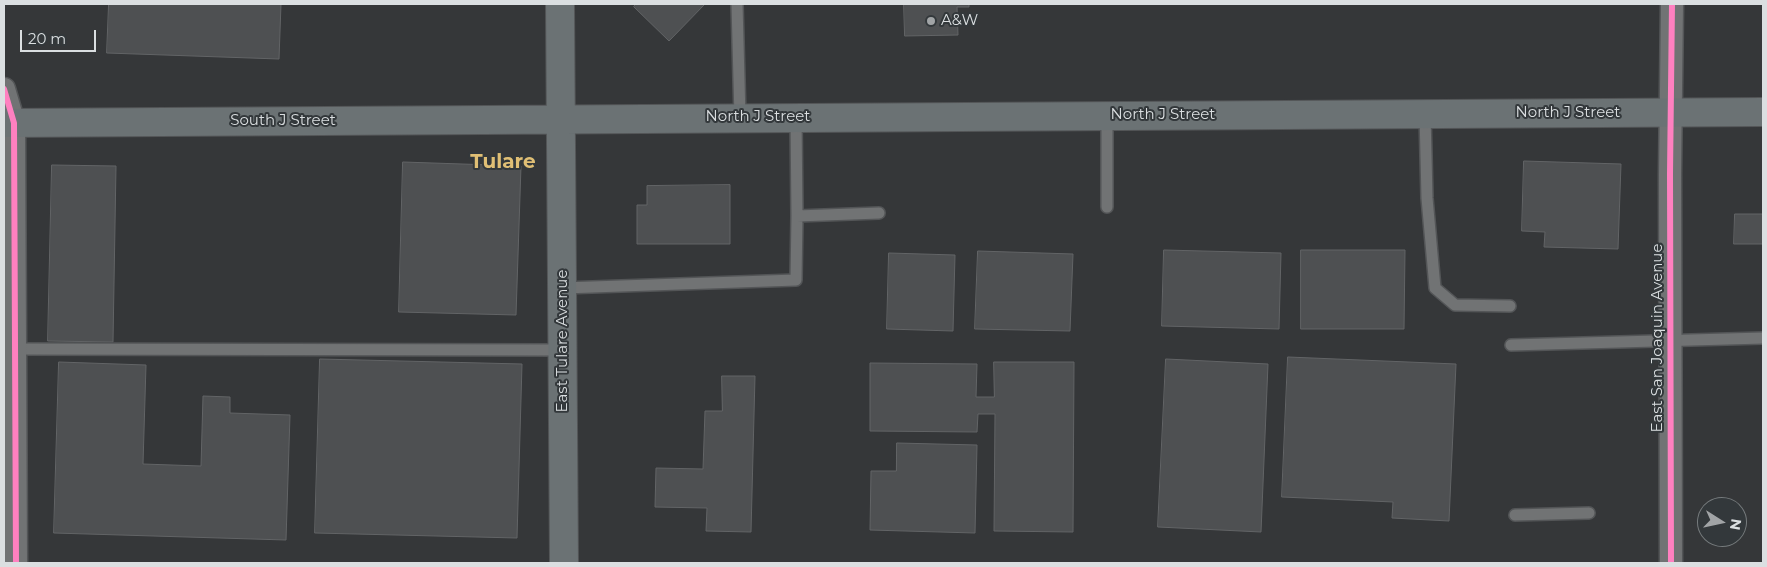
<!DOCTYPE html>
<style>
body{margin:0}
#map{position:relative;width:1767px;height:567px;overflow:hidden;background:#353739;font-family:Montserrat,sans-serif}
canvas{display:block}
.frame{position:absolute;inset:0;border:5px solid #dbdfe1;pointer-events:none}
.north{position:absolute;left:1697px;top:497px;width:50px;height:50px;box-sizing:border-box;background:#33383b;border:1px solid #767b7d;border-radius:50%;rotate:100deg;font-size:14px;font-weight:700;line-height:20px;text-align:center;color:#dbdfe1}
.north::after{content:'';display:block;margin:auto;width:18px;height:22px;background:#a1a4a6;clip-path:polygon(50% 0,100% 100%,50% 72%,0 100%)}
.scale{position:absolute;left:20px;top:30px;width:76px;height:22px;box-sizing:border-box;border:2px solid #dbdfe1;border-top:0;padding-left:6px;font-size:15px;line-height:18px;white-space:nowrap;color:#dbdfe1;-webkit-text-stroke:4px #33383b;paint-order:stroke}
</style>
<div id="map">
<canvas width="1767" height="567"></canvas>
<div class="frame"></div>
<div class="north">N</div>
<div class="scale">20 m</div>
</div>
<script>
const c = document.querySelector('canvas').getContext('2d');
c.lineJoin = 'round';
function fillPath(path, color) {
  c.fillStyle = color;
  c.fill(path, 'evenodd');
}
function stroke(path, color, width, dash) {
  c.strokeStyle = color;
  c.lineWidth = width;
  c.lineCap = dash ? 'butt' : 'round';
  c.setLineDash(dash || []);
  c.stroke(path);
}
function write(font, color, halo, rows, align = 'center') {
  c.font = font + ' Montserrat,sans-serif';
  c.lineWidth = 4;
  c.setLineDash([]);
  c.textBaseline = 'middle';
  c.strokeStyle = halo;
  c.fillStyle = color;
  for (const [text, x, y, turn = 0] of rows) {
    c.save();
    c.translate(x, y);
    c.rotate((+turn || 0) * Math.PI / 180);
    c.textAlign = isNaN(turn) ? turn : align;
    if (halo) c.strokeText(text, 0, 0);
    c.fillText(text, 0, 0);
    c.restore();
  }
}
const building = new Path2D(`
 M 109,4 L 281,4 L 279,59 L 107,53 Z
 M 636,4 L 705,4 L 669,41 L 634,7 Z
 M 904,4 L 969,4 L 969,7 L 957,7 L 958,35 L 905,36 Z
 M 1524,161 L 1621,164 L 1618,249 L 1544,247 L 1545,232 L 1522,231 Z
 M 403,162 L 521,166 L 516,315 L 399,312 Z
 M 52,165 L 116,166 L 113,342 L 48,341 Z
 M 730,185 L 730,244 L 637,244 L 637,205 L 647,205 L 647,186 Z
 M 1735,214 L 1763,214 L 1763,244 L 1734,244 Z
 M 1164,250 L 1281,253 L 1279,329 L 1162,326 Z
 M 1301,250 L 1405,250 L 1404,329 L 1301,329 Z
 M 978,251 L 1073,254 L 1070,331 L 975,329 Z
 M 889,253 L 955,255 L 953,331 L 887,329 Z
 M 1288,357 L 1456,364 L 1449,521 L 1392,518 L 1393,502 L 1282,497 Z
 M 320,359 L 522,364 L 517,538 L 315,533 Z
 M 1166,359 L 1268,364 L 1261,532 L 1158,527 Z
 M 59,362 L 146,365 L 143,464 L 201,466 L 203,396 L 230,397 L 230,413 L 290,415 L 286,540 L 54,533 Z
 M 994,362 L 1074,362 L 1073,532 L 994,531 L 995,414 L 978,414 L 977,432 L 870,431 L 870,363 L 977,364 L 976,397 L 994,397 Z
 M 722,376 L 755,376 L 751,532 L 706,531 L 707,508 L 655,507 L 656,468 L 703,469 L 705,411 L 722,411 Z
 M 897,443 L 977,445 L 975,533 L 870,530 L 871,471 L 896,471 Z`);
fillPath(building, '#4e5052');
stroke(building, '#626466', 1);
const lane = new Path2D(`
 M 737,4 L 740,118
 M 1425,114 L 1427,198 L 1435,288 L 1455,305 L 1510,306
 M 796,117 L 797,216 L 879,213
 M 1107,207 L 1107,115
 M 563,288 L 796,280 L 797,216
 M 1511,345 L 1763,338
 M 4,349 L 563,350
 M 1515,515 L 1589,513`);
const street = new Path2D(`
 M 4,89 L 14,123 L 16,563
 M 1671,563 L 1670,174 L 1672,4`);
const secondary = new Path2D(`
 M 560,4 L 564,563
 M 4,123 L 1763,112`);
stroke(lane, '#535557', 14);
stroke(street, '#535557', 25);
stroke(secondary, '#535557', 30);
stroke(lane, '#717374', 11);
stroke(street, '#717374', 22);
stroke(secondary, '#6b7274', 28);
stroke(new Path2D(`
 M 4,89 L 14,123 L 16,563
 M 1671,563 L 1670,174 L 1672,4`), '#ff80c0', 6);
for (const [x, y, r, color] of [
 [931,21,5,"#a1a4a6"]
]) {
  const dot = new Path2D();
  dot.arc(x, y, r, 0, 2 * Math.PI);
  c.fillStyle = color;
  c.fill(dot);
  stroke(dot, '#33383b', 2);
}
write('15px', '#dbdfe1', '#33383b', [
 ["A&W",941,21]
], 'left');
write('15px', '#dbdfe1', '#33383b', [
 ["North J Street",1568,113],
 ["North J Street",1163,115],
 ["North J Street",758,117],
 ["South J Street",283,121],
 ["East San Joaquin Avenue",1658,338,-90],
 ["East Tulare Avenue",563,341,-90]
]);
write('bold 20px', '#e0bf75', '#33383b', [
 ["Tulare",503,162]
]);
</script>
